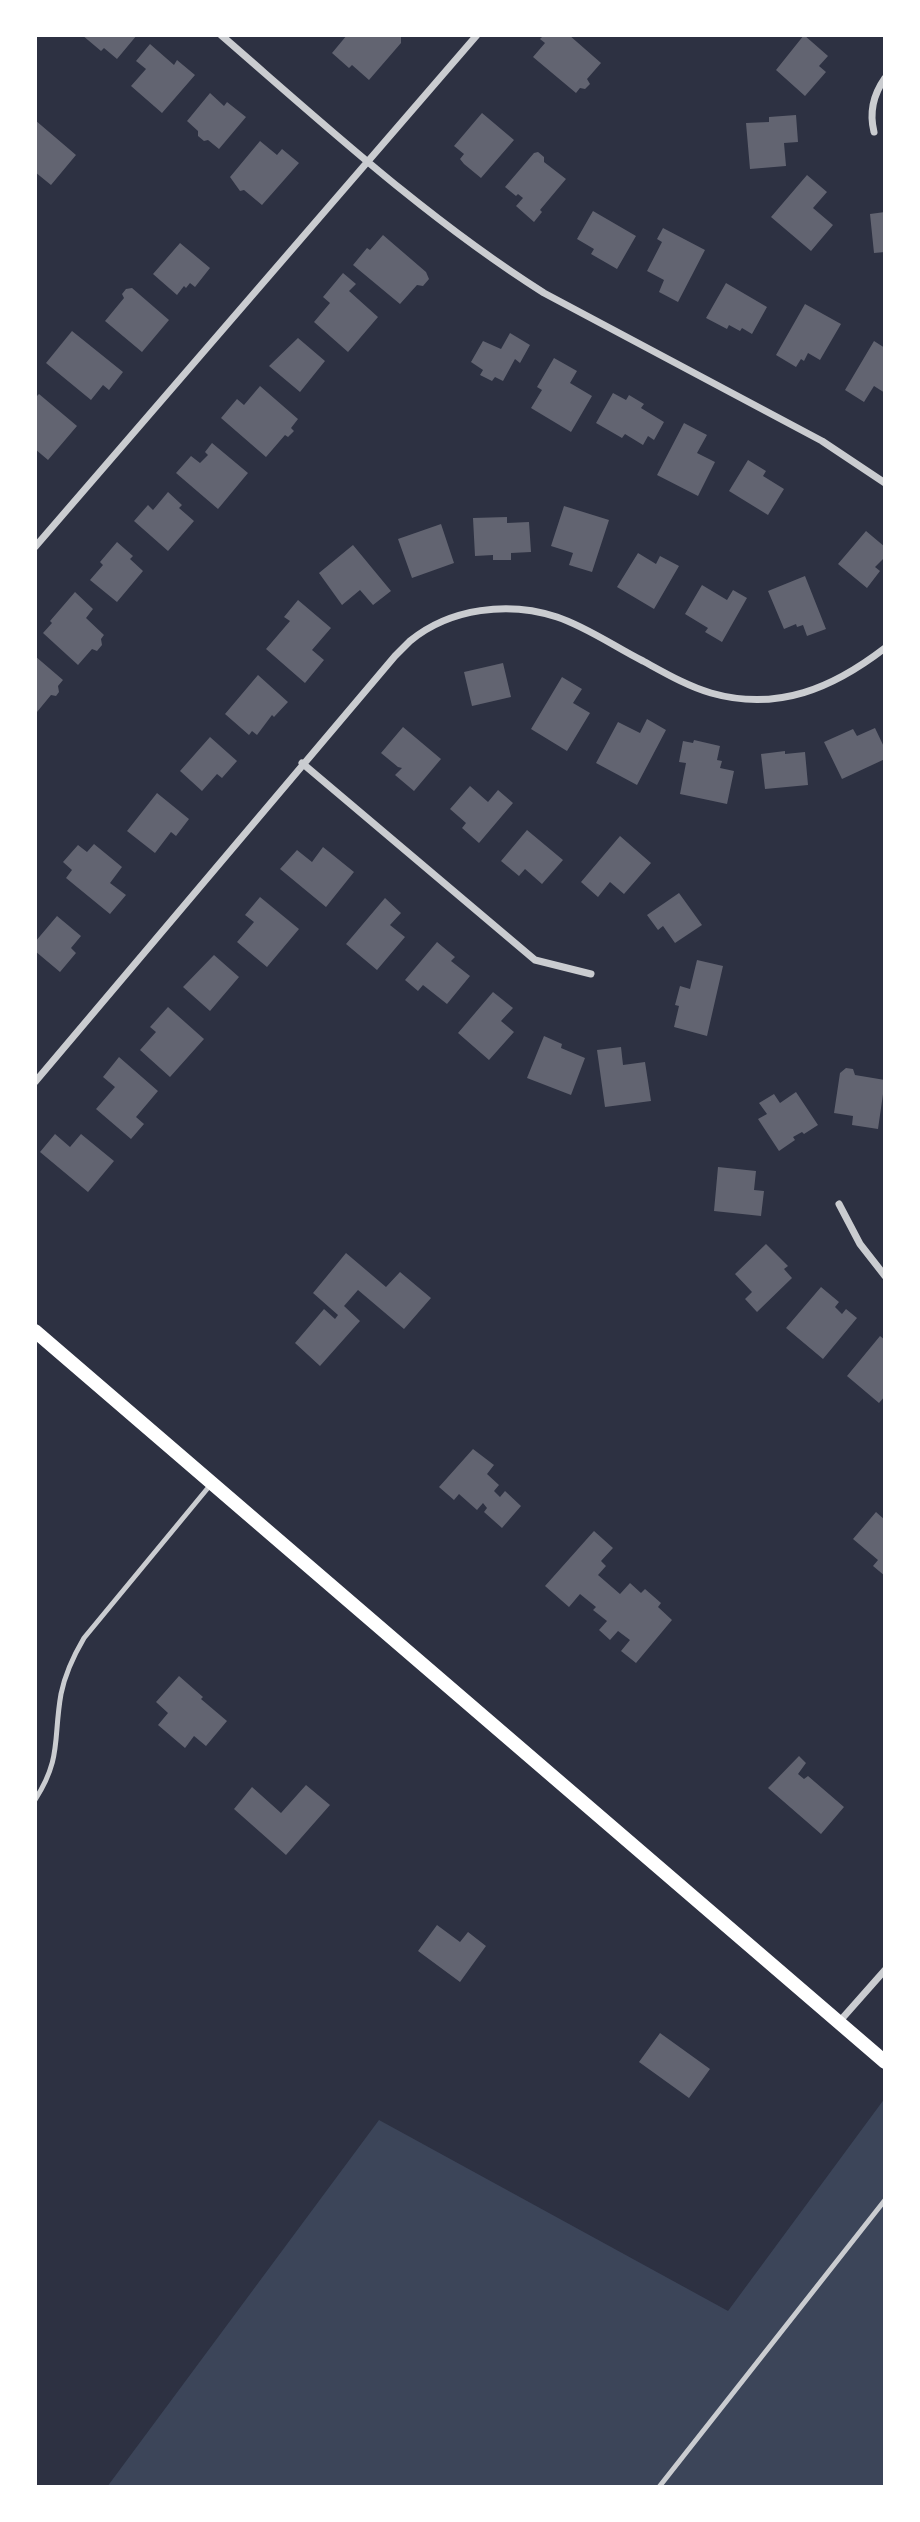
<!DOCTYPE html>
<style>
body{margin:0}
#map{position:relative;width:920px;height:2522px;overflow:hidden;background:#2d3142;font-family:"Varela Round",sans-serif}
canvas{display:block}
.frame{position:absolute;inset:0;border:37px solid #fff;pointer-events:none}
</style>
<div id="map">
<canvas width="920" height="2522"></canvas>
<div class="frame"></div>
</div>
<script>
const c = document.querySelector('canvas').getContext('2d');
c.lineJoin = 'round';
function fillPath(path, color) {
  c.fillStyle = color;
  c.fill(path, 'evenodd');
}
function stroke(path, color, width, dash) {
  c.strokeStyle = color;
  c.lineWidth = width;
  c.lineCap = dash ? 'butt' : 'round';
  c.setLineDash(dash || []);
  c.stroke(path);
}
fillPath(new Path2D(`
 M 885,2098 L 885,2487 L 107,2487 L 379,2120 L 728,2311 Z`), '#3c4559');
fillPath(new Path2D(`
 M 82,35 L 137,35 L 117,59 L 104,48 L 101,51 Z
 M 347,35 L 398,35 L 401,37 L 401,43 L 369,80 L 352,65 L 349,68 L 332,53 Z
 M 544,35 L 569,35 L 601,63 L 587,79 L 590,84 L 585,89 L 580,88 L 576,93 L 533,57 L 545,43 L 540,39 Z
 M 804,35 L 828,56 L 819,66 L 826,72 L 805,96 L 776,70 Z
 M 150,44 L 174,65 L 177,60 L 195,75 L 162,113 L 131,86 L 146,69 L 136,61 Z
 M 210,93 L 224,106 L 227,102 L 246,117 L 219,149 L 208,140 L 204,141 L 198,136 L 198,131 L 187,121 Z
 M 482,113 L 514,140 L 481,178 L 464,164 L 460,159 L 464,154 L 454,146 Z
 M 796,115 L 798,142 L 784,143 L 786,166 L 750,169 L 746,123 L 769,122 L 769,117 Z
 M 35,120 L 76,155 L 51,185 L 35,172 Z
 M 260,141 L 277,155 L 282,149 L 299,163 L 262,205 L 244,190 L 240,191 L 230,177 Z
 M 538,152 L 544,157 L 544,162 L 566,179 L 540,210 L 542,212 L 534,222 L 516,206 L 523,198 L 518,194 L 516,196 L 505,187 L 534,153 Z
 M 807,175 L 827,192 L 813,208 L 833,225 L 811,251 L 771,217 Z
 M 593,211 L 636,236 L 617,269 L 591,254 L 594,249 L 577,239 Z
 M 885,212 L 885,252 L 874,253 L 870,214 Z
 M 663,228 L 705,250 L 678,302 L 659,292 L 664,280 L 647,271 L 662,242 L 657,239 Z
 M 383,235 L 426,272 L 429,279 L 423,286 L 417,285 L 400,304 L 353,265 L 367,248 L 370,250 Z
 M 180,243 L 210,268 L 195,287 L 190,283 L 186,288 L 184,286 L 177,295 L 153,274 Z
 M 343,273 L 356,284 L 349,291 L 378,317 L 348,352 L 314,322 L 330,303 L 323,297 Z
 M 726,283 L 767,307 L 752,334 L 742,328 L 740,331 L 729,325 L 727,329 L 706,318 Z
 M 132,288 L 169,320 L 142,352 L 105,321 L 124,298 L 122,294 L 126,289 Z
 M 805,304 L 841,324 L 820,360 L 808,353 L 804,361 L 801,359 L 796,367 L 776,355 Z
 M 72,331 L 123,372 L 109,390 L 103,385 L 91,400 L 46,363 Z
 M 510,333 L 530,345 L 520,363 L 515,359 L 503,381 L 495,377 L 492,381 L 480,375 L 483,370 L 471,362 L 483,341 L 501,349 Z
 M 298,338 L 325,361 L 300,392 L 269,366 Z
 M 874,341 L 885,348 L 885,393 L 874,386 L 864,402 L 845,390 Z
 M 554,358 L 577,371 L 570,383 L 592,396 L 571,432 L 531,408 L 542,390 L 537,387 Z
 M 260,386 L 298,419 L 291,428 L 294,431 L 288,437 L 285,435 L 266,457 L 221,418 L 237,399 L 244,405 Z
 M 613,393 L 626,400 L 629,395 L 644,404 L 641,408 L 664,422 L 654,440 L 648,436 L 643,445 L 625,434 L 622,438 L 596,423 Z
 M 39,394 L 77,426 L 48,460 L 35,449 L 35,398 Z
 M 684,423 L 707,435 L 697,453 L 715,462 L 698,496 L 657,475 Z
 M 212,443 L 248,473 L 218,509 L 176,473 L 191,456 L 200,463 L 208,455 L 205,452 Z
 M 748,460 L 766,471 L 763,476 L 784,489 L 768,515 L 729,491 Z
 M 168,492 L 182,505 L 179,508 L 194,521 L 168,551 L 134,521 L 148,505 L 153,510 Z
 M 564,506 L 609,520 L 592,572 L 569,565 L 573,553 L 551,546 Z
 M 507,517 L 507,523 L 529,522 L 531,552 L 511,553 L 511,560 L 493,560 L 493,555 L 475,556 L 473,518 Z
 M 441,524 L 454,563 L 412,578 L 398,539 Z
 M 866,531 L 885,547 L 885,557 L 875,567 L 880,571 L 867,588 L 838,564 Z
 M 117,542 L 133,556 L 130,559 L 143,571 L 117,602 L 90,580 L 103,565 L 100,562 Z
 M 353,545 L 391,591 L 373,605 L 360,590 L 342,605 L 319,573 Z
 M 638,553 L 656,564 L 660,556 L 679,566 L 654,609 L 617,587 Z
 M 805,576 L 826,629 L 807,636 L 803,625 L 797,627 L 796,624 L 784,629 L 768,591 Z
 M 702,585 L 727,600 L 733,590 L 747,598 L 722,642 L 705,632 L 708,628 L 685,614 Z
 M 75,592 L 93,609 L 86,618 L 104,635 L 101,639 L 102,645 L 97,651 L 92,649 L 78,665 L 43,633 L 52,623 L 50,621 Z
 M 298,600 L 331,628 L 312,650 L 324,660 L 305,683 L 266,649 L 290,621 L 284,617 Z
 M 35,656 L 63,680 L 58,686 L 59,692 L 56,696 L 51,695 L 37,712 Z
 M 503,663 L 511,697 L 472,706 L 464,672 Z
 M 258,675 L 288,702 L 274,717 L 272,715 L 257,735 L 252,731 L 249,735 L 225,714 Z
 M 562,677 L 582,689 L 573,703 L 590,713 L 567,751 L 531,729 Z
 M 647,719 L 666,730 L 637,785 L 596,763 L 618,722 L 640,733 Z
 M 403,727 L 441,759 L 414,791 L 395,775 L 402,768 L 398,767 L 381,753 Z
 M 875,728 L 885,749 L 885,759 L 842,779 L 824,742 L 853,729 L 857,736 Z
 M 210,737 L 237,761 L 222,778 L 217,774 L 202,791 L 180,771 Z
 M 694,740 L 720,746 L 717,760 L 722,761 L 720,768 L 734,771 L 727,804 L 680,794 L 686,763 L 679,762 L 683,741 L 693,743 Z
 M 785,751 L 785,754 L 805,752 L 808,785 L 765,789 L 761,754 Z
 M 470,786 L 488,802 L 498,790 L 513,803 L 479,843 L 462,828 L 466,823 L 450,809 Z
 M 157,793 L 189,819 L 176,836 L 171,832 L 155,853 L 127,831 Z
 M 527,830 L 563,860 L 542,884 L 525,869 L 519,876 L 501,861 Z
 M 620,836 L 651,863 L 624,894 L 610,882 L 598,897 L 581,882 Z
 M 94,844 L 122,867 L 110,883 L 126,895 L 110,914 L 66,878 L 72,870 L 63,862 L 78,845 L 87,852 Z
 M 323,847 L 354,872 L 326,907 L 280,869 L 297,850 L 312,862 Z
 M 679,893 L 702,925 L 675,943 L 663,926 L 658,930 L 647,915 Z
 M 260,897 L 299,929 L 267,967 L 237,942 L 254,922 L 245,915 Z
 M 385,898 L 401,913 L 390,925 L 405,937 L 377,970 L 346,944 Z
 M 57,916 L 81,936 L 71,948 L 76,953 L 60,972 L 35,951 L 35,942 Z
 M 437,942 L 455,957 L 451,961 L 470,976 L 447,1004 L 423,985 L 418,991 L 405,980 Z
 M 214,955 L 239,977 L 210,1011 L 183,987 Z
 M 697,960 L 723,966 L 707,1036 L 674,1027 L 679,1006 L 675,1005 L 680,986 L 690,989 Z
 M 493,992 L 513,1008 L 501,1021 L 514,1032 L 489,1060 L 458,1033 Z
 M 168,1007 L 204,1039 L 170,1077 L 140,1050 L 156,1032 L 150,1027 Z
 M 544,1036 L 562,1044 L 561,1048 L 585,1058 L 571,1095 L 527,1078 Z
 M 621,1047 L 623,1065 L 645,1062 L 651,1101 L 605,1107 L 597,1050 Z
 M 119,1057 L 158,1091 L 136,1117 L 144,1124 L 131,1139 L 96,1109 L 115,1087 L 103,1077 Z
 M 846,1068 L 853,1069 L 855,1075 L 885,1080 L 878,1129 L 852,1125 L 853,1116 L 834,1113 L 840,1073 Z
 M 796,1092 L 818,1125 L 804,1134 L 802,1132 L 793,1137 L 795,1140 L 779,1151 L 758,1119 L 767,1114 L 759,1103 L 774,1094 L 780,1103 Z
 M 55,1134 L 70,1147 L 81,1134 L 114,1161 L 88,1192 L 40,1152 Z
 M 718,1167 L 756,1171 L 754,1190 L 764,1191 L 761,1216 L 714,1211 Z
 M 766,1244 L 788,1266 L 784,1269 L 792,1278 L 757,1312 L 745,1299 L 752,1292 L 735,1274 Z
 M 346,1253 L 386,1287 L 400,1272 L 431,1298 L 404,1329 L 358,1290 L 344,1306 L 360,1321 L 320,1366 L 295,1343 L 324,1309 L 335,1319 L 338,1315 L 313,1293 Z
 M 821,1287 L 839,1302 L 835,1307 L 842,1314 L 846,1309 L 857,1318 L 823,1359 L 786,1328 Z
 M 880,1336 L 885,1340 L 885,1396 L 879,1403 L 847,1376 Z
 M 473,1449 L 494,1465 L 487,1474 L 499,1485 L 494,1491 L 500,1497 L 505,1491 L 521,1506 L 502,1528 L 484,1512 L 487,1508 L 483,1503 L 477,1510 L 459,1494 L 454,1500 L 439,1487 Z
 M 876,1512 L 885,1520 L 885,1576 L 873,1566 L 878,1560 L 853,1539 Z
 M 594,1531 L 613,1548 L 601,1561 L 606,1566 L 598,1575 L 620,1594 L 630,1583 L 641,1593 L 645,1589 L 661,1603 L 658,1607 L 672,1620 L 636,1663 L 621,1651 L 630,1640 L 618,1631 L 610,1640 L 599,1630 L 607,1621 L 593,1610 L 596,1607 L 580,1594 L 569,1607 L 545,1586 Z
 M 179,1676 L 203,1697 L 201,1699 L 227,1721 L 206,1746 L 194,1736 L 185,1748 L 158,1725 L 168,1713 L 156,1702 Z
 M 799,1756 L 806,1763 L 798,1774 L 804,1779 L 808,1776 L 844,1807 L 821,1834 L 768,1788 Z
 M 306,1785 L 330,1805 L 286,1855 L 234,1809 L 252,1787 L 281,1813 Z
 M 437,1925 L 460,1942 L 468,1932 L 486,1946 L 460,1982 L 418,1951 Z
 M 660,2033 L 710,2069 L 689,2098 L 639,2062 Z`), '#626471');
stroke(new Path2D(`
 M 35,1800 C 62,1758 53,1739 61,1694 C 65,1674 74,1655 84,1638 L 212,1483
 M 659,2487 L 885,2200`), '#caccd0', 5);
stroke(new Path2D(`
 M 221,35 C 326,126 427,219 544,293 L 822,441 L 885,483
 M 874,132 C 869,112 873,95 885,78
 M 35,547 L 477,35
 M 302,763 L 535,960 L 591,974
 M 35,1082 L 395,656 C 400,651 405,646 410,641 C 450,608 509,601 557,617 C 587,627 615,647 643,661 C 665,673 687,686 711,693 C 778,712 833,688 885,648
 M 839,1204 L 860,1244 L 885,1276
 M 839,2022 L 885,1970`), '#caccd0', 7);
stroke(new Path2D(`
 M 35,1331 L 885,2062`), '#fff', 14);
</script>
